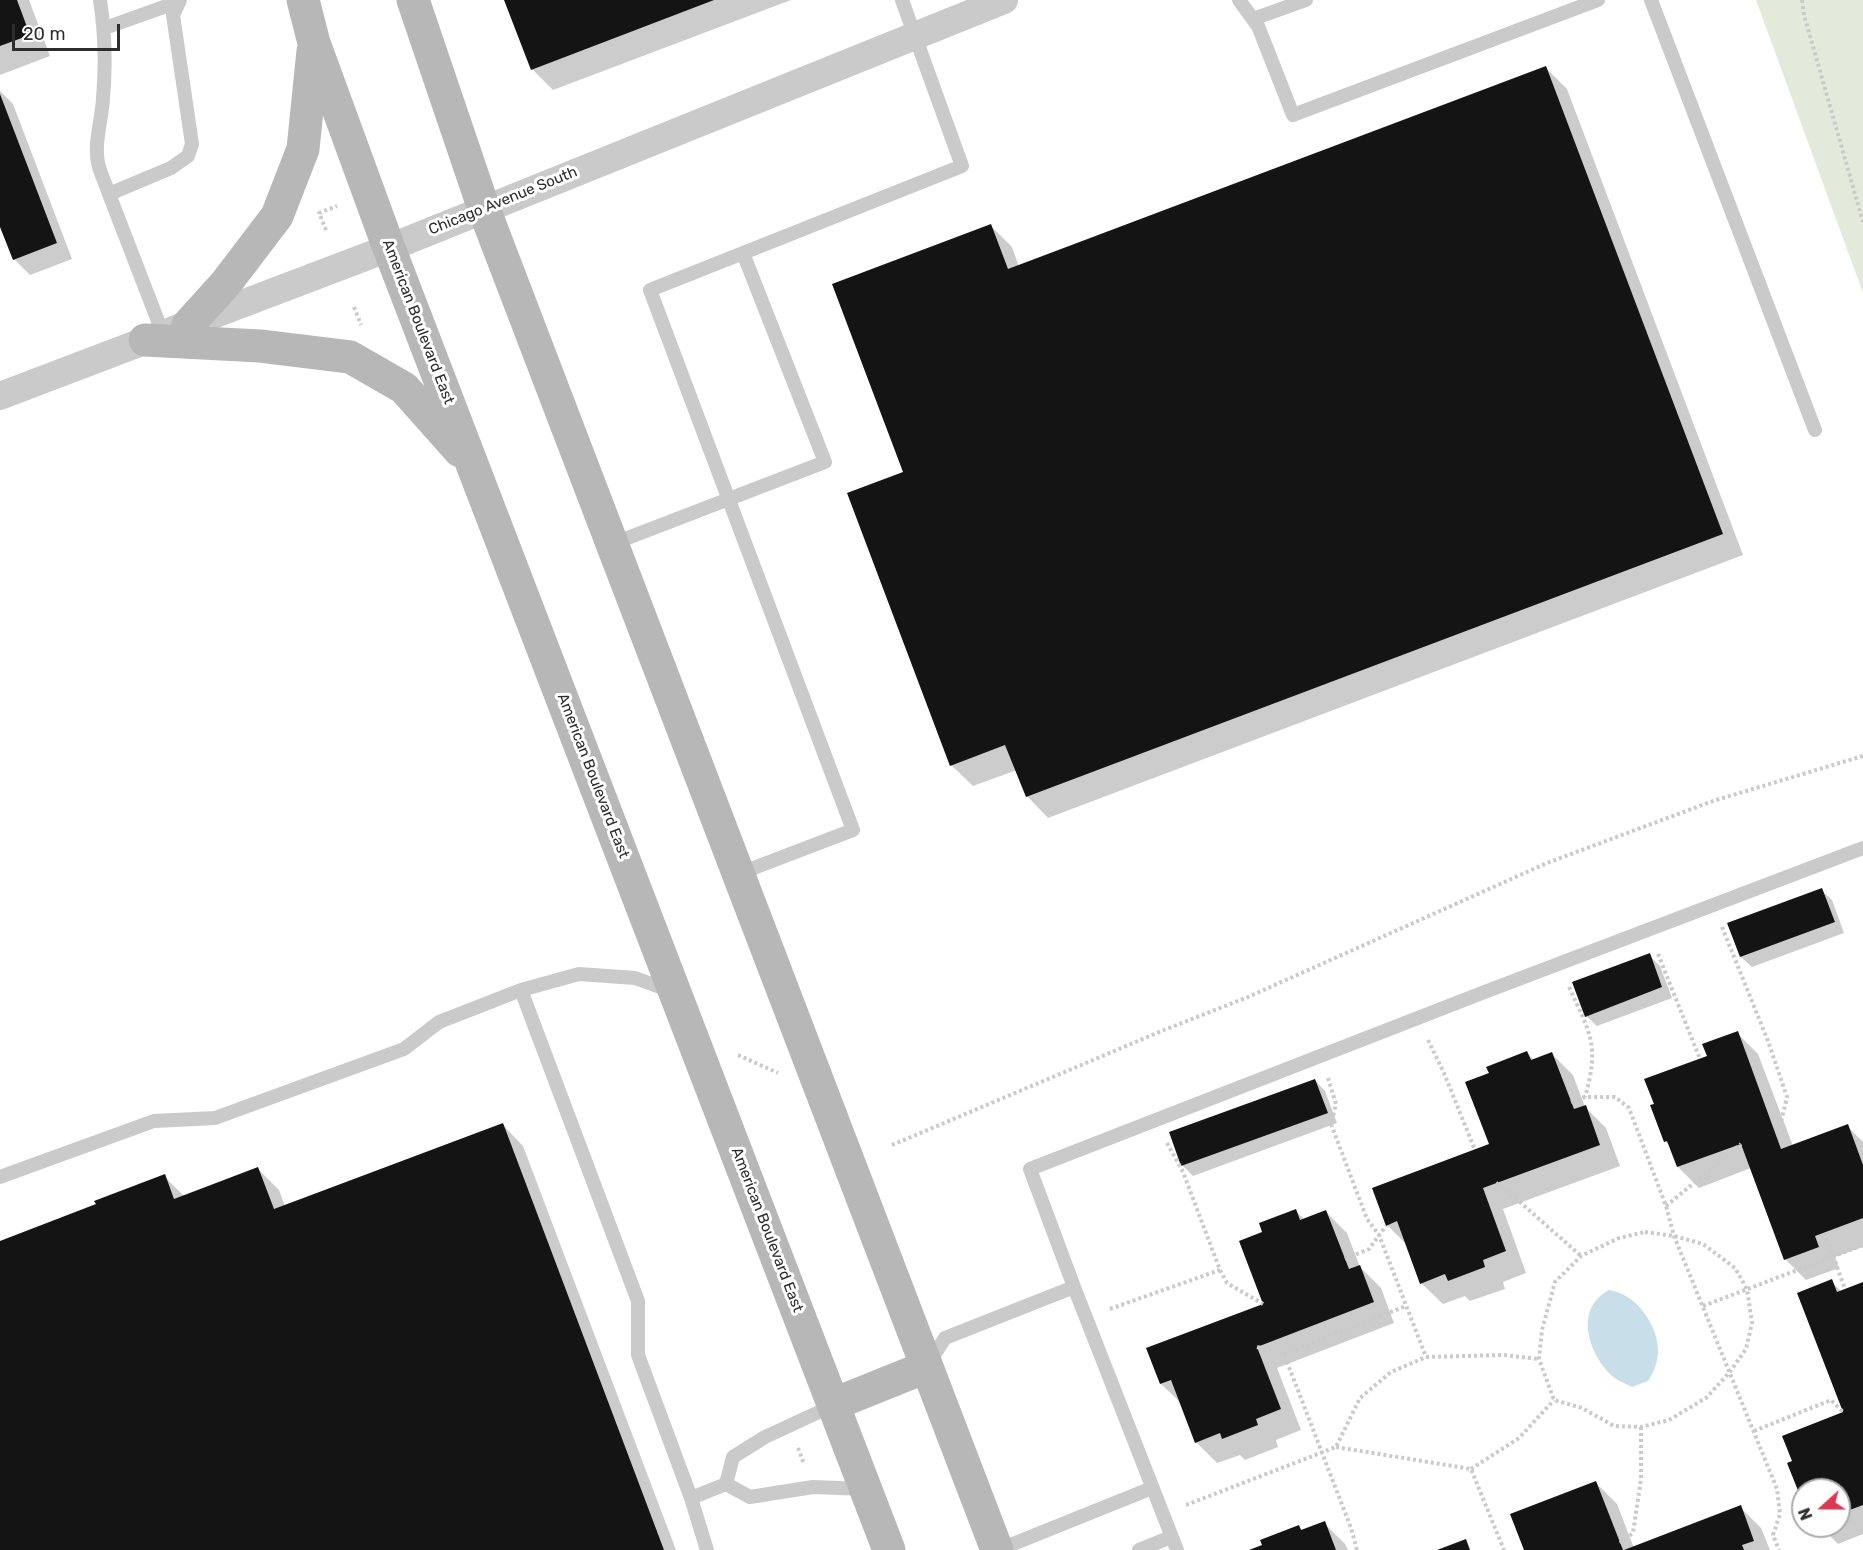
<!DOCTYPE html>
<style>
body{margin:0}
#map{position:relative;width:1863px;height:1550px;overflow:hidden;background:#fff;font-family:Rubik,sans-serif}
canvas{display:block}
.north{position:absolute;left:1791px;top:1478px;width:60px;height:60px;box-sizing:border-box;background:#fff;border:2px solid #ababab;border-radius:50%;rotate:249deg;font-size:16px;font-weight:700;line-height:24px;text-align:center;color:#2d2d2d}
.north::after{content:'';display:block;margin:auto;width:21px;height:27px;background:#db3852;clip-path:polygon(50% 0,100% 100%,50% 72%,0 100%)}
.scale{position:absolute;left:12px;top:24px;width:108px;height:27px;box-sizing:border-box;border:3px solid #2d2d2d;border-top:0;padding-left:8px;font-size:18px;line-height:21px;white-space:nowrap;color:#2d2d2d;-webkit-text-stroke:4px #fff;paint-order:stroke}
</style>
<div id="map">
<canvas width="1863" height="1550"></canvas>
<div class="north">N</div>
<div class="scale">20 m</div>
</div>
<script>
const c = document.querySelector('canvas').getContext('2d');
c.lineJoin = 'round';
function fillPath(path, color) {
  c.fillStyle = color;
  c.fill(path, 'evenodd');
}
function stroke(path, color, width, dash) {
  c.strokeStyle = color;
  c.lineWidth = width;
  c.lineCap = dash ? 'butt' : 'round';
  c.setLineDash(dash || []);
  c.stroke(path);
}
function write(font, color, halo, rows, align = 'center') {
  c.font = font + ' Rubik,sans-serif';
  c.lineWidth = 6;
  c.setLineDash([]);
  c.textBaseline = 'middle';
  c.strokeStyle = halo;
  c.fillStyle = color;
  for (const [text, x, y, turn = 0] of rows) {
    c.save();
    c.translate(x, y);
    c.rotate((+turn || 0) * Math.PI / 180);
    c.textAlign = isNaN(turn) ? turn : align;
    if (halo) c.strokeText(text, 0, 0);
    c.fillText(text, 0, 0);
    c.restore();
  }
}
fillPath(new Path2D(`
 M 1756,0 L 1863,0 L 1863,293 Z`), '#e4eadb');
fillPath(new Path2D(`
 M 1609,1290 C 1635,1293 1658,1324 1658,1351 C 1658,1362 1654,1372 1648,1381 L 1632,1387 C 1625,1383 1616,1380 1611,1375 C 1588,1353 1574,1308 1609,1290 Z`), '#c8dfe9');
fillPath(new Path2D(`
 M 0,0 L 29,0 L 50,56 L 0,75 Z
 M 506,0 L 791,0 L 553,90 L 532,69 Z
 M 1546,68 L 1567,89 L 1743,555 L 1048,818 L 1027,796 L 1017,770 L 973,786 L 951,765 L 905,473 L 991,226 L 1012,247 L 1019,267 Z
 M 0,91 L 13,104 L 72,259 L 30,275 L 14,259 L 0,223 Z
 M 1821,890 L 1832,900 L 1844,933 L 1752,967 L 1741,957 L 1729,924 Z
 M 1649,955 L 1660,966 L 1672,998 L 1597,1026 L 1586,1016 Z
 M 1737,1033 L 1758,1054 L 1793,1146 L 1847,1126 L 1863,1142 L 1863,1247 L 1835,1257 L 1839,1268 L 1806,1280 L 1785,1259 L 1751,1168 L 1699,1188 L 1678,1167 L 1671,1147 L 1665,1141 L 1709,1057 Z
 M 1527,1053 L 1534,1060 L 1552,1054 L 1573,1075 L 1585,1107 L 1606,1128 L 1620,1166 L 1503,1209 L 1526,1273 L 1503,1282 L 1505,1289 L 1470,1301 L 1465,1296 L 1443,1304 L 1421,1283 L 1408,1246 L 1387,1225 L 1491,1145 L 1491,1074 Z
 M 1315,1080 L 1325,1091 L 1337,1123 L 1193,1176 L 1182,1165 Z
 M 502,1124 L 523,1146 L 676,1550 L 0,1550 L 0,1242 L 98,1205 L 164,1176 L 185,1197 L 258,1169 L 279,1190 L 285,1206 Z
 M 1296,1211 L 1305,1220 L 1326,1212 L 1347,1233 L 1360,1267 L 1381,1288 L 1394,1323 L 1277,1368 L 1301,1430 L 1276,1440 L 1278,1447 L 1245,1460 L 1240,1455 L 1217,1463 L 1196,1442 L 1181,1403 L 1161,1384 L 1148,1349 L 1265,1305 L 1264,1233 Z
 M 1831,1281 L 1842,1292 L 1863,1284 L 1863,1534 L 1838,1544 L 1820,1526 L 1839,1526 L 1839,1490 L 1803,1490 L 1803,1499 L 1794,1462 L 1845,1413 Z
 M 1596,1483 L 1617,1504 L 1634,1548 L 1740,1507 L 1761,1528 L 1770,1550 L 1526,1550 Z
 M 1324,1523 L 1345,1544 L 1348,1550 L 1253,1550 L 1299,1527 L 1303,1531 Z`), '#0003');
fillPath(new Path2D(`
 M 0,0 L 17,0 L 30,35 L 0,46 Z
 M 504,0 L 714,0 L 531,70 Z
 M 1546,66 L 1723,534 L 1026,797 L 1005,745 L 950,766 L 847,493 L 903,472 L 832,284 L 991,224 L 1008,269 Z
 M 0,94 L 57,243 L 13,260 L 0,227 Z
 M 1822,888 L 1835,922 L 1740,957 L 1727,923 Z
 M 1650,953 L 1662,987 L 1585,1017 L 1572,982 Z
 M 1738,1031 L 1781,1149 L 1848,1124 L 1863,1165 L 1863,1218 L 1815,1236 L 1819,1247 L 1784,1260 L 1741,1144 L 1677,1167 L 1667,1141 L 1664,1142 L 1650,1105 L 1654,1104 L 1644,1079 L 1707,1056 L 1702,1044 Z
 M 1527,1051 L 1531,1060 L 1552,1052 L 1574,1109 L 1586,1105 L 1600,1145 L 1483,1188 L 1506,1251 L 1483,1260 L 1485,1267 L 1448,1281 L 1445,1274 L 1420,1284 L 1397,1221 L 1386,1226 L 1372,1188 L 1489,1144 L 1465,1082 L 1489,1073 L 1486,1067 Z
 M 1315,1079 L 1328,1113 L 1181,1166 L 1169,1132 Z
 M 503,1123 L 664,1550 L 0,1550 L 0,1241 L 96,1204 L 94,1201 L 165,1174 L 174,1199 L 258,1167 L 274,1209 Z
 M 1296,1209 L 1300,1220 L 1326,1210 L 1349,1269 L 1360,1265 L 1374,1302 L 1257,1347 L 1281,1409 L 1256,1419 L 1258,1425 L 1222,1439 L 1220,1433 L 1195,1443 L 1171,1380 L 1160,1384 L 1146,1348 L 1263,1304 L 1239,1241 L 1262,1232 L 1259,1223 Z
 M 1832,1279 L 1837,1292 L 1863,1282 L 1863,1505 L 1839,1514 L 1839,1490 L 1803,1490 L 1803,1503 L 1787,1463 L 1792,1461 L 1782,1436 L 1843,1412 L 1797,1293 Z
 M 1596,1481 L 1623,1550 L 1524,1550 L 1510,1514 Z
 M 1741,1505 L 1754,1541 L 1742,1545 L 1744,1550 L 1624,1550 Z
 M 1325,1521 L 1336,1550 L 1249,1550 L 1262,1545 L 1260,1540 L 1299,1525 L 1301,1530 Z
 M 1466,1539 L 1470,1550 L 1437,1550 Z`), '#141414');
stroke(new Path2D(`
 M 1802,0 L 1804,15 L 1863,222
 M 326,230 L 319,213 L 337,206
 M 354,307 L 361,325
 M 1722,927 L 1768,1041 L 1787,1097 L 1781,1122 L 1789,1146
 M 1658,954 L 1700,1059
 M 1569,987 C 1590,1033 1600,1045 1585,1097
 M 1428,1040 L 1444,1073 L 1475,1150
 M 738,1055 L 778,1073
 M 1328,1078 L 1336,1104 L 1331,1124 L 1367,1219 L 1379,1235 L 1426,1357
 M 1571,1102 L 1585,1097 L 1615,1097 L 1629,1108 L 1666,1206 L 1674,1236 L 1777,1489 L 1780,1514 L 1773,1535 L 1779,1550
 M 1167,1143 L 1183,1172 L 1220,1270 L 1227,1283 L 1263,1304
 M 892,1145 L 1164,1030 L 1248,997 L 1547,863 L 1713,801 L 1863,756
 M 1496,1183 L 1504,1188 L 1581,1256
 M 1666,1206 L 1741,1144
 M 1645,1232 L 1674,1236 L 1703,1244 L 1735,1268 L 1747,1289 L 1752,1323 L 1746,1349 L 1729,1373 L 1706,1398 L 1669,1420 L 1641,1427 L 1614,1426 L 1582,1408 L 1554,1400 L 1539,1359 L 1542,1330 L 1555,1282 L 1581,1256 L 1619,1238 Z
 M 1825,1233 L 1845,1289
 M 1345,1259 L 1369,1249 L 1386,1226
 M 1703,1306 L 1863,1245
 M 1110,1309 L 1220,1270
 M 1257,1347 L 1284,1354 L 1351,1528 L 1357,1550
 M 1284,1354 L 1406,1306
 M 1754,1431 L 1831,1400 L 1843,1412
 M 1336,1447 L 1471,1469 L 1504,1550
 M 798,1448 L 804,1464
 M 1471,1469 L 1519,1438 L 1554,1400
 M 1186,1505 L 1336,1447 L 1360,1398 L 1391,1372 L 1426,1357 L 1504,1355 L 1539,1359
 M 1620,1543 L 1633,1533 L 1641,1479 L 1641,1427`), '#cacaca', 4, [3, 3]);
stroke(new Path2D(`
 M 100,0 C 105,33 106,65 103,98 C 102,119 94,142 98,163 C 100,173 106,184 109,194
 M 1239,0 L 1258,26 L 1293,115 L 1598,0
 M 1651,0 L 1815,430
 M 1253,19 L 1306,0
 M 105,28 L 178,2
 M 163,334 L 109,194 L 171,168 L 188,156 L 192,144 L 173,15 L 180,0
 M 612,544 L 825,462 L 743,253
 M 738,874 L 853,830 L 650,290 L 962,166 L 902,0
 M 521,990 L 579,974 L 635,978 L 671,991
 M 0,1177 L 154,1121 L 215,1118 L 404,1049 L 439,1022 L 521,990 L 638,1301 L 638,1355 L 691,1498 L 707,1550
 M 1074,1287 L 1177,1550
 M 929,1363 L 945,1338 L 1074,1287 L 1030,1169 L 1482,993 L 1863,848
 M 726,1484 L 733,1457 L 765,1437 L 834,1405
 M 691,1498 L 726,1484 L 750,1497 L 813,1487 L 864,1489
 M 998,1550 L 1152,1488
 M 1139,1550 L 1171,1537`), '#cacaca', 14);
stroke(new Path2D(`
 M 0,396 L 389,248 L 1004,0`), '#cacaca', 28);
stroke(new Path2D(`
 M 303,0 L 314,43 L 389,248 L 889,1550
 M 413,0 L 484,209 L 997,1550
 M 188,325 L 226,283 L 277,216 L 303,149 L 313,51
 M 145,340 L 260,346 L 350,357 L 404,388 L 460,451
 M 834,1404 L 926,1367`), '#b7b7b7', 33);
write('15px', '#2d2d2d', '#fff', [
 ["Chicago Avenue South",503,201,-22],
 ["American Boulevard East",418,322,69],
 ["American Boulevard East",593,776,69],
 ["American Boulevard East",767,1230,69]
]);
</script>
